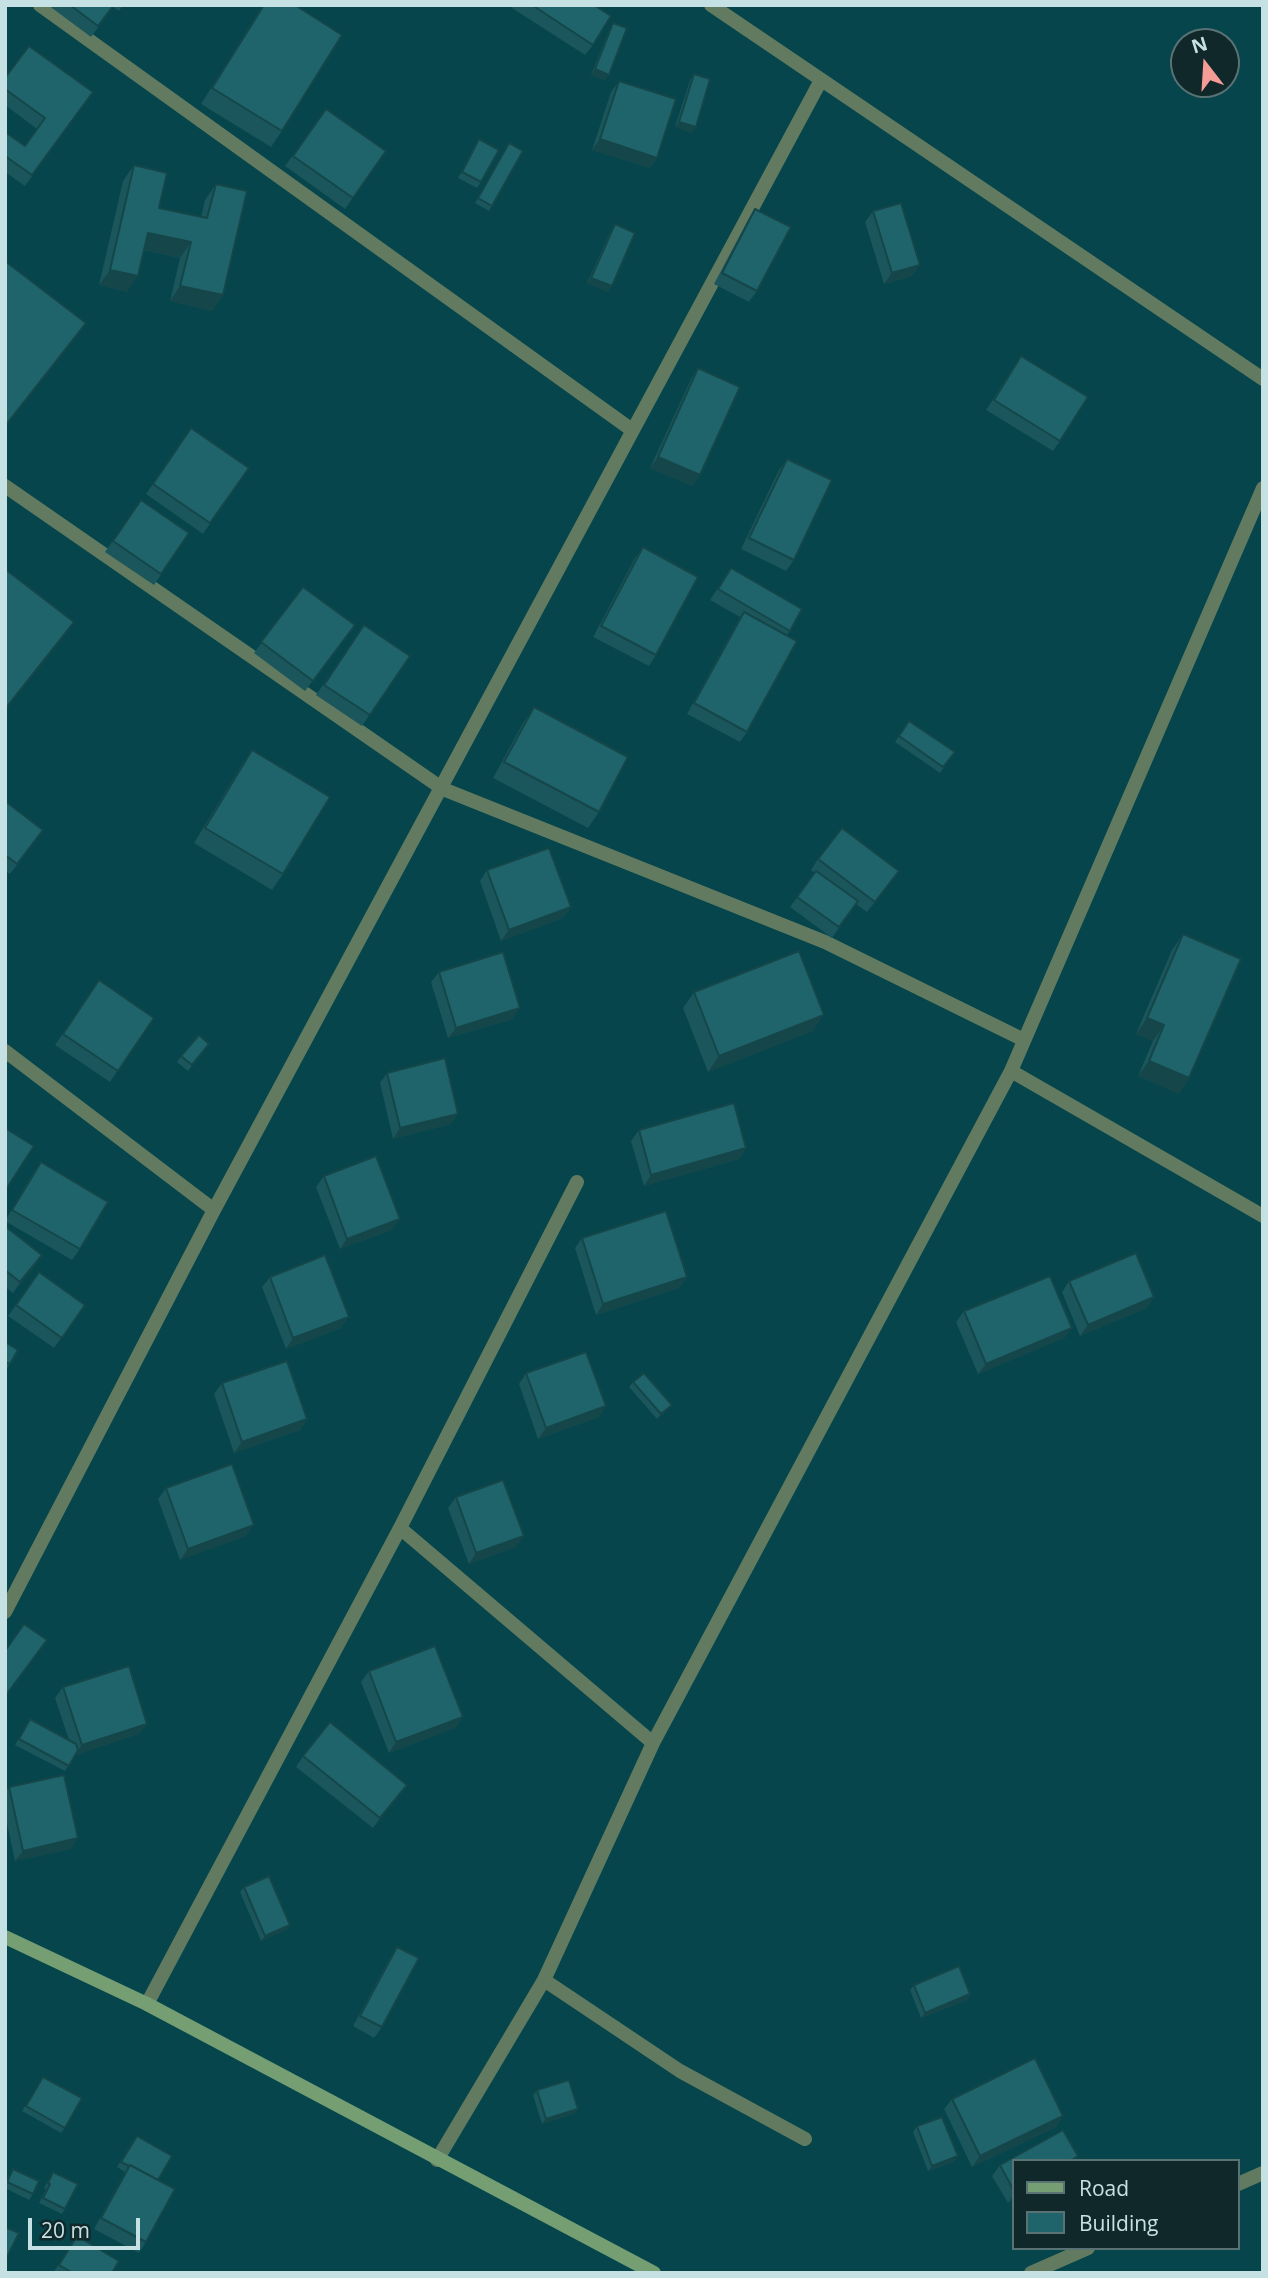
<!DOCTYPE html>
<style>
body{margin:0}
#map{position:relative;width:1268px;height:2278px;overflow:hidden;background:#05454b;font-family:"Open Sans",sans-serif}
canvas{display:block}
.frame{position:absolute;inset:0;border:7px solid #c6e1e4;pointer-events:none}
.legend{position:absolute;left:1012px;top:2159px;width:228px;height:91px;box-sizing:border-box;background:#11282a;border:2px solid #597274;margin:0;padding:9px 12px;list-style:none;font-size:21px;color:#c6e1e4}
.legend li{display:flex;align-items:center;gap:14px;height:35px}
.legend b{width:35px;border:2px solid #597274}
.north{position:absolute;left:1170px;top:28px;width:70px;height:70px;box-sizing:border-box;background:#11282a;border:2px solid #597274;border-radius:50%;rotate:343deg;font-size:19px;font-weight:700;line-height:28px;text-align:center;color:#c6e1e4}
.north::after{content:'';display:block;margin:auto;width:24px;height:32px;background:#f59c96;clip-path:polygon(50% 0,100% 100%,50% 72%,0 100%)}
.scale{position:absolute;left:28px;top:2218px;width:112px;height:32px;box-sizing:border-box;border:4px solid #c6e1e4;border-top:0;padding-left:9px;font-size:21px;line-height:24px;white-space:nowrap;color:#c6e1e4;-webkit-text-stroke:5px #11282a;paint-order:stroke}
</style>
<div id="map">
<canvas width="1268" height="2278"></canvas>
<div class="frame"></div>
<ul class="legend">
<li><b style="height:9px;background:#759e73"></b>Road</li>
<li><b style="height:19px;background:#1e646a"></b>Building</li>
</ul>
<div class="north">N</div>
<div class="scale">20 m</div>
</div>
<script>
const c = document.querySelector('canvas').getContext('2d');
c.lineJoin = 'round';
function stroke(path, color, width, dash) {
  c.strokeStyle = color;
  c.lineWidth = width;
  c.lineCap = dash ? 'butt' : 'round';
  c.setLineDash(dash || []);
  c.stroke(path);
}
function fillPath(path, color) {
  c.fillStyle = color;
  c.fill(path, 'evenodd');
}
stroke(new Path2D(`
 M 544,1980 L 680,2071 L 805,2139`), '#627b60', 14);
stroke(new Path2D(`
 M 40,5 L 632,430
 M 711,5 L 1263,379
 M 5,486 L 443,789 L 825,942 L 1024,1040
 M 5,1051 L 214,1210
 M 1011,1071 L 1263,1216
 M 400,1528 L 653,1743
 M 5,1612 L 214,1210 L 820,82
 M 147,2004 L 400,1528 L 577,1182
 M 437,2160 L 544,1980 L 653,1743 L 1011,1071 L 1263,488
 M 1238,2184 L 1263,2173
 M 1031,2273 L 1088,2248`), '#627b60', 14);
stroke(new Path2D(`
 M 5,1937 L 147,2004 L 654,2273`), '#759e73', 14);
fillPath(new Path2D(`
 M 48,5 L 123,5 L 119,11 L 113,7 L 91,37 Z
 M 263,5 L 295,5 L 282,131 L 271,147 L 201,104 Z
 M 514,5 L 594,5 L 593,45 L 585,55 L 512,8 Z
 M 613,23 L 605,80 L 591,75 L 610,28 Z
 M 694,74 L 696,127 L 692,133 L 675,127 L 690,80 Z
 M 5,78 L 93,92 L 25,186 L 5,172 L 5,132 L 25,146 L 37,129 L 5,105 Z
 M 619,81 L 657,158 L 650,168 L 592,150 L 611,92 Z
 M 326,109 L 386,151 L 345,209 L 285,166 Z
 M 479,139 L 481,182 L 477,188 L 458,178 Z
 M 509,143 L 492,206 L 489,211 L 475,203 Z
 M 134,165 L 159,208 L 201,217 L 205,200 L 216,184 L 223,295 L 212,311 L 170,301 L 180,258 L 144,250 L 127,292 L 99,285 L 123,181 Z
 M 755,209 L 757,291 L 749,302 L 714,284 L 748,220 Z
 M 873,211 L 912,276 L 884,284 L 865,222 Z
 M 615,224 L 612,286 L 608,292 L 587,283 L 611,230 Z
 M 1021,356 L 1060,441 L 1053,451 L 986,410 Z
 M 698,368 L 700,475 L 692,486 L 650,468 L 691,379 Z
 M 191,428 L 249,468 L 203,534 L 146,494 Z
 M 787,459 L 794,560 L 786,571 L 741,549 L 779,470 Z
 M 141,500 L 189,533 L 154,585 L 105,552 Z
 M 643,547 L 656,655 L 649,666 L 593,637 L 635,558 Z
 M 731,568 L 790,631 L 787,635 L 747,732 L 740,742 L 687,714 L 740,617 L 710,600 Z
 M 303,587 L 355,625 L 305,691 L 254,653 Z
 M 364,625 L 410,656 L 362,726 L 316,695 Z
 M 534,707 L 599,812 L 588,828 L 493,778 L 523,723 Z
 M 909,721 L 955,752 L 940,773 L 895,742 Z
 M 252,750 L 283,874 L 272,890 L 194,843 L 241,766 Z
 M 5,801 L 36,840 L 10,874 L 5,871 Z
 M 818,859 L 891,882 L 867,912 L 856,904 L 832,938 L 790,907 L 815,873 L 811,870 Z
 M 487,870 L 571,907 L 563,918 L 501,941 L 480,881 Z
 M 1183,934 L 1189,1078 L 1179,1094 L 1138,1076 L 1153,1041 L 1136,1034 L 1172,950 Z
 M 439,972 L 513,1019 L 448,1038 L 431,982 Z
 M 99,980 L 154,1018 L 110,1082 L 55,1045 Z
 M 694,992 L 813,1031 L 708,1072 L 683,1008 Z
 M 205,1050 L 188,1071 L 177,1062 L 181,1056 Z
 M 387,1073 L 451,1124 L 393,1139 L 380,1083 Z
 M 639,1130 L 746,1148 L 739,1159 L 644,1186 L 631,1141 Z
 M 41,1162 L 80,1249 L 72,1260 L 5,1221 L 33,1173 Z
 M 324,1176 L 392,1230 L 340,1249 L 316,1187 Z
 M 5,1226 L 35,1266 L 13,1293 L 5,1287 Z
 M 582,1238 L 687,1277 L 679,1288 L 596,1315 L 575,1248 Z
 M 39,1272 L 85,1305 L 54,1348 L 8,1316 Z
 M 270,1277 L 341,1328 L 286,1349 L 262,1287 Z
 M 1069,1281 L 1154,1297 L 1147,1308 L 1080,1336 L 1062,1292 Z
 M 964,1311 L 1072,1328 L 1064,1338 L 978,1374 L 956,1322 Z
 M 5,1342 L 10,1364 L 6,1370 L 5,1369 Z
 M 526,1373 L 606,1406 L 599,1417 L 538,1439 L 519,1384 Z
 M 633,1382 L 668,1410 L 657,1419 L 629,1387 Z
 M 222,1383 L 307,1419 L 300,1430 L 234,1453 L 214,1394 Z
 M 166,1488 L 246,1536 L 180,1560 L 158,1499 Z
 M 456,1497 L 516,1547 L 469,1564 L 448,1508 Z
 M 369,1671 L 463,1717 L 455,1728 L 389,1753 L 361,1682 Z
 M 63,1687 L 147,1724 L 139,1734 L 75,1755 L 65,1771 L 15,1745 L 30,1719 L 69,1740 L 55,1698 Z
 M 303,1756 L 407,1785 L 373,1828 L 296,1767 Z
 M 9,1787 L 71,1849 L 15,1861 L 5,1814 L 5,1792 Z
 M 244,1887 L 290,1925 L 286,1930 L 261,1941 L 240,1892 Z
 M 397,1947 L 382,2027 L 374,2038 L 353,2026 L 390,1958 Z
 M 914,1985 L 970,1994 L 967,2000 L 921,2018 L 910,1990 Z
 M 43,2077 L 65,2128 L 61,2133 L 22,2111 Z
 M 537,2090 L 574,2114 L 542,2124 L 533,2095 Z
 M 952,2099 L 1063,2116 L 1056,2127 L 972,2167 L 944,2109 Z
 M 917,2126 L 958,2156 L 954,2162 L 928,2171 L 913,2132 Z
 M 133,2141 L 158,2180 L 146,2242 L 139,2253 L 94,2229 L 125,2172 L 117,2167 Z
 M 1014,2161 L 1014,2199 L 1008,2203 L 992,2176 L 1000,2165 Z
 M 13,2169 L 33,2194 L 29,2200 L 5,2188 L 5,2183 Z
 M 53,2172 L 65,2209 L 62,2214 L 39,2203 L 46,2189 L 44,2188 Z
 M 77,2236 L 112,2273 L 53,2273 Z`), '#1a565b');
fillPath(new Path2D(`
 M 595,69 L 609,75 L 605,80 L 591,75 Z
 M 679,122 L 696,127 L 692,133 L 675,127 Z
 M 600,139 L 657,158 L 650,168 L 592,150 Z
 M 148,233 L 191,242 L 180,258 L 137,248 Z
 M 920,265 L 912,276 L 884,284 L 892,273 Z
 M 110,270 L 138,276 L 127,292 L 99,285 Z
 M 591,278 L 612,286 L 608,292 L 587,283 Z
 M 180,286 L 223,295 L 212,311 L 170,301 Z
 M 86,323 L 72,343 L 5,428 L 5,426 Z
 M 658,457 L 700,475 L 692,486 L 650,468 Z
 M 74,622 L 63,638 L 5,711 L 5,709 Z
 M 571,907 L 563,918 L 501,941 L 509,930 Z
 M 520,1008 L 513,1019 L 448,1038 L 456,1028 Z
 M 824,1015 L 813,1031 L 708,1072 L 719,1056 Z
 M 1147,1018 L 1164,1025 L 1153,1041 L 1136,1034 Z
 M 1149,1061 L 1189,1078 L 1179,1094 L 1138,1076 Z
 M 458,1114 L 451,1124 L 393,1139 L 400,1128 Z
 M 746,1148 L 739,1159 L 644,1186 L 651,1175 Z
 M 400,1219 L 392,1230 L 340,1249 L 347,1239 Z
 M 42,1255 L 35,1266 L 13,1293 L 20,1282 Z
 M 687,1277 L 679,1288 L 596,1315 L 603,1304 Z
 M 1154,1297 L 1147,1308 L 1080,1336 L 1088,1325 Z
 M 349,1317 L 341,1328 L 286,1349 L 293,1338 Z
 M 1072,1328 L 1064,1338 L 978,1374 L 986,1364 Z
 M 672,1405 L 668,1410 L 657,1419 L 661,1414 Z
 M 606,1406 L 599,1417 L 538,1439 L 546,1428 Z
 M 307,1419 L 300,1430 L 234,1453 L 242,1442 Z
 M 254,1525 L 246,1536 L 180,1560 L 188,1549 Z
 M 524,1536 L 516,1547 L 469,1564 L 476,1553 Z
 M 463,1717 L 455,1728 L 389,1753 L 396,1742 Z
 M 147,1724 L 139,1734 L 74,1756 L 82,1745 Z
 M 407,1785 L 400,1795 L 373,1828 L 380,1818 Z
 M 78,1838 L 71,1849 L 15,1861 L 23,1851 Z
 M 290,1925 L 286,1930 L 261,1941 L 265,1936 Z
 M 970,1994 L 967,2000 L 921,2018 L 925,2013 Z
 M 578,2109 L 574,2114 L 542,2124 L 546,2119 Z
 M 1063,2116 L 1056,2127 L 972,2167 L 980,2156 Z
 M 958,2156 L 954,2162 L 928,2171 L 932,2166 Z
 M 1014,2194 L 1014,2199 L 1008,2203 Z`), '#15464a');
const building = new Path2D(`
 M 70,5 L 112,5 L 113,6 L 98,26 Z
 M 264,5 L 295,5 L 342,35 L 282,131 L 212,88 Z
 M 532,5 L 594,5 L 611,16 L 593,45 Z
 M 613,23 L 627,28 L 609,75 L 595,69 Z
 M 29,46 L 93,92 L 32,175 L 5,156 L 5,132 L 25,146 L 45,118 L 5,89 L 5,78 Z
 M 694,74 L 710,79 L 696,127 L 679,122 Z
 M 619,81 L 676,99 L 657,158 L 600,139 Z
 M 326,109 L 386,151 L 353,198 L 293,156 Z
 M 479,139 L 499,150 L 481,182 L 462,172 Z
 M 509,143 L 523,151 L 492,206 L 478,198 Z
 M 134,165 L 167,173 L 159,208 L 207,218 L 216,184 L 247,191 L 223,295 L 180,286 L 191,242 L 148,233 L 138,276 L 110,270 Z
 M 901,203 L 920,265 L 892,273 L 873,211 Z
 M 755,209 L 791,227 L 757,291 L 722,273 Z
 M 615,224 L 635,233 L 612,286 L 591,278 Z
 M 5,261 L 86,323 L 5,426 Z
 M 1021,356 L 1088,397 L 1060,441 L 994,400 Z
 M 698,368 L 740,387 L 700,475 L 658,457 Z
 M 191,428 L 249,468 L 210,523 L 153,484 Z
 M 787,459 L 832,480 L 794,560 L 749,538 Z
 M 141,500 L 189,533 L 161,574 L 113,541 Z
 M 643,547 L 698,577 L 656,655 L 601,626 Z
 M 731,568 L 802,609 L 790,631 L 718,589 Z
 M 5,569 L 74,622 L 5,709 Z
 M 303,587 L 355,625 L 313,681 L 261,642 Z
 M 744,612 L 797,641 L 747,732 L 694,703 Z
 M 364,625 L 410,656 L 370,715 L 324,685 Z
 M 534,707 L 628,757 L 599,812 L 504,762 Z
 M 909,721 L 955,752 L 943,767 L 899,736 Z
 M 252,750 L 330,797 L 283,874 L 205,828 Z
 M 5,801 L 43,830 L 17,864 L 5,855 Z
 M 842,828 L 899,871 L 875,902 L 818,859 Z
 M 549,848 L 571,907 L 509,930 L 487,870 Z
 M 816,871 L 858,901 L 839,927 L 797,897 Z
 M 1183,934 L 1241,959 L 1189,1078 L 1149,1061 L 1164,1025 L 1147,1018 Z
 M 799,951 L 824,1015 L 719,1056 L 694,992 Z
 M 503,952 L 520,1008 L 456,1028 L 439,972 Z
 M 99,980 L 154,1018 L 118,1071 L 63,1034 Z
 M 199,1035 L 209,1044 L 192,1065 L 181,1056 Z
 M 445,1058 L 458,1114 L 400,1128 L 387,1073 Z
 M 734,1103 L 746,1148 L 651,1175 L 639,1130 Z
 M 5,1128 L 34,1146 L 5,1191 Z
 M 376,1156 L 400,1219 L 347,1239 L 324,1176 Z
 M 41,1162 L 108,1202 L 80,1249 L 12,1210 Z
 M 666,1211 L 687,1277 L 603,1304 L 582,1238 Z
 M 5,1226 L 42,1255 L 20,1282 L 5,1270 Z
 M 1136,1253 L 1154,1297 L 1088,1325 L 1069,1281 Z
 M 325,1255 L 349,1317 L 293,1338 L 270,1277 Z
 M 39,1272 L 85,1305 L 62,1338 L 16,1305 Z
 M 1050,1276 L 1072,1328 L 986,1364 L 964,1311 Z
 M 5,1342 L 18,1350 L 10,1364 L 5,1362 Z
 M 586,1352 L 606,1406 L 546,1428 L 526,1373 Z
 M 287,1361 L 307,1419 L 242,1442 L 222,1383 Z
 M 644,1373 L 672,1405 L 661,1414 L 633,1382 Z
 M 232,1464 L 254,1525 L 188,1549 L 166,1488 Z
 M 503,1480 L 524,1536 L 476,1553 L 456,1497 Z
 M 24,1624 L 47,1640 L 6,1695 L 5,1694 L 5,1651 Z
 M 435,1646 L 463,1717 L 396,1742 L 369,1671 Z
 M 129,1666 L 147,1724 L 82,1745 L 63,1687 Z
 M 30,1719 L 76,1744 L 78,1750 L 69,1766 L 19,1739 Z
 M 330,1722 L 407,1785 L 380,1818 L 303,1756 Z
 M 64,1775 L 78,1838 L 23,1851 L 9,1787 Z
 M 269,1876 L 290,1925 L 265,1936 L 244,1887 Z
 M 397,1947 L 419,1958 L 382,2027 L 360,2016 Z
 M 959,1966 L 970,1994 L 925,2013 L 914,1985 Z
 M 1035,2058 L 1063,2116 L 980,2156 L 952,2099 Z
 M 43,2077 L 82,2098 L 65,2128 L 26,2106 Z
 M 569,2080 L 578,2109 L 546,2119 L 537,2090 Z
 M 942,2117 L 958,2156 L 932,2166 L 917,2126 Z
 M 1063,2130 L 1078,2156 L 1070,2161 L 1014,2161 L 1014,2191 L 1000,2165 Z
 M 137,2136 L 172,2156 L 158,2180 L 130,2165 L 129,2166 L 121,2162 Z
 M 130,2165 L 175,2189 L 146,2242 L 101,2218 Z
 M 13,2169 L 39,2181 L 33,2194 L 7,2182 Z
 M 53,2172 L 78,2184 L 65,2209 L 43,2198 L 50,2184 L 48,2183 Z
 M 5,2227 L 19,2233 L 7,2257 L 5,2256 Z
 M 77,2236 L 119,2261 L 112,2273 L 73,2273 L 59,2265 Z`);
fillPath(building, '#1e646a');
stroke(building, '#15464a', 2);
</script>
